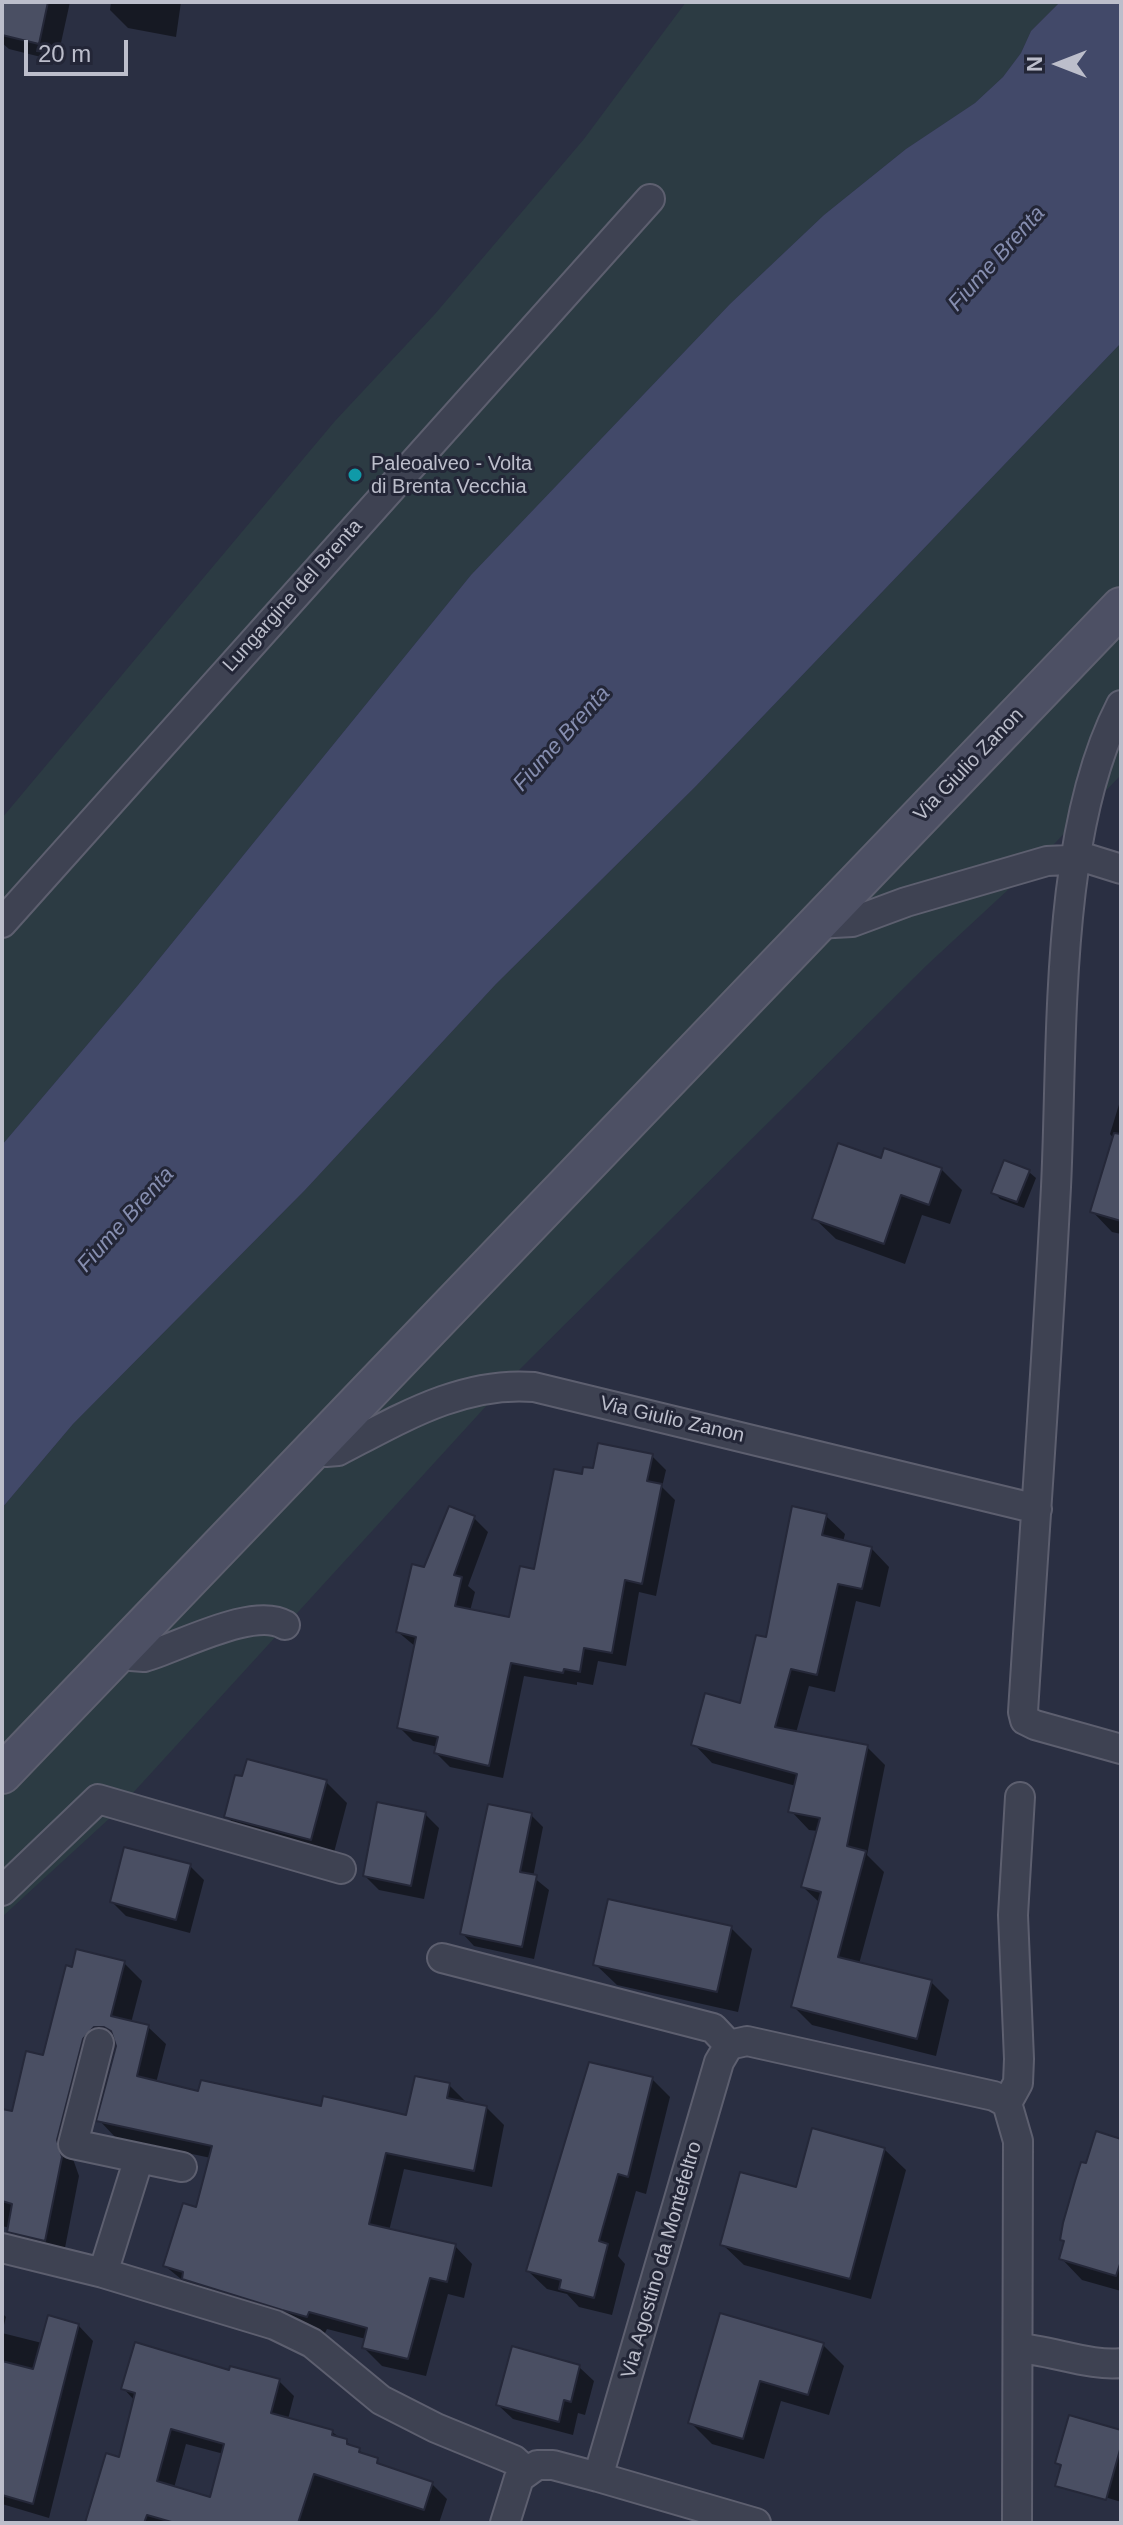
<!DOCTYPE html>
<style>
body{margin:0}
#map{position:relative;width:1123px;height:2525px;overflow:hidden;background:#2a2f42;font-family:Helvetica,sans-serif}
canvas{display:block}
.frame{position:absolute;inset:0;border:4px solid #bcbecb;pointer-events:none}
.north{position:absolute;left:1019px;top:24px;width:80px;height:80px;-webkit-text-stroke:6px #232637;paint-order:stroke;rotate:270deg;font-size:22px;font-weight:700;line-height:32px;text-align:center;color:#bcbecb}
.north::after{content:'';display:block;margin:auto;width:28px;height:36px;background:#bcbecb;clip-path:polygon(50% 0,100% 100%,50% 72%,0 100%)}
.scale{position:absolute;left:24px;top:40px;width:104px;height:36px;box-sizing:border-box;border:4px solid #bcbecb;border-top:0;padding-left:10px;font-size:24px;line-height:28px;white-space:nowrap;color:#bcbecb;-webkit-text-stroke:6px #232637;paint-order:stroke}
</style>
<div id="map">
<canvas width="1123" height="2525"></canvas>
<div class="frame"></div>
<div class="north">N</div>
<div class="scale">20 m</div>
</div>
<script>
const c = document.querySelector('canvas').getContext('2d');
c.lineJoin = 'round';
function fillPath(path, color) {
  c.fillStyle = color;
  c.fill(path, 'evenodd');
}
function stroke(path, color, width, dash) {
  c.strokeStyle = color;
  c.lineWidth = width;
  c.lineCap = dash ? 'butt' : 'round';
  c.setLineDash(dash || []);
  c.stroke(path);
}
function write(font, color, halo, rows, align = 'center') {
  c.font = font + ' Helvetica,sans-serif';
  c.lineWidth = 6;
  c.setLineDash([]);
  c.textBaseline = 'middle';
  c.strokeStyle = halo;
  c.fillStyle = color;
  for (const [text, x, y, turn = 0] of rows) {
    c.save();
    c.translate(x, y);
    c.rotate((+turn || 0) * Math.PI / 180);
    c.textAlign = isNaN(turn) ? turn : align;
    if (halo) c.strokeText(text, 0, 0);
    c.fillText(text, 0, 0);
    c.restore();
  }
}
fillPath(new Path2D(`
 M 686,2 L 1060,2 L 1031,31 L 1021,53 L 1003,77 L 975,103 L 906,149 L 824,215 L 730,304 L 471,575 L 138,985 L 2,1145 L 2,818 L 335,421 L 435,314 L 584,139 Z
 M 1121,343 L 1121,775 L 1024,875 L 927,965 L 519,1370 L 111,1817 L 2,1917 L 2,1508 L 73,1424 L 305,1190 L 496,984 L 695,787 Z`), '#2c3b43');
fillPath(new Path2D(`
 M 1060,2 L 1121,2 L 1121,343 L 695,787 L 496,984 L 305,1190 L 73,1424 L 2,1508 L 2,1145 L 138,985 L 471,575 L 730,304 L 824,215 L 906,149 L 975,103 L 1003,77 L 1021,53 L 1031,31 Z`), '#424969');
fillPath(new Path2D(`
 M 2,2 L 70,2 L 57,61 L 9,49 L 2,43 Z
 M 111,2 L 181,2 L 176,37 L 128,28 L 110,10 Z
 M 1121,1098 L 1121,1234 L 1112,1232 L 1092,1211 L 1114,1139 L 1110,1134 Z
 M 882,1160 L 941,1169 L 962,1190 L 950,1224 L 922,1215 L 905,1264 L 836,1239 L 814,1218 Z
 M 1005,1162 L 1029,1172 L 1036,1178 L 1024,1208 L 1000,1199 L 994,1192 Z
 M 652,1456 L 666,1470 L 662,1487 L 675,1500 L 656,1596 L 639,1592 L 626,1666 L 598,1661 L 593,1685 L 577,1682 L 577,1685 L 524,1676 L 503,1778 L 450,1767 L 436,1753 L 438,1747 L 413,1741 L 399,1727 L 416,1647 L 398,1632 L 426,1570 L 474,1518 L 488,1532 L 468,1586 L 475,1592 L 470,1611 L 511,1620 L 583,1477 Z
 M 826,1516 L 845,1534 L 843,1542 L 871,1548 L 889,1567 L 880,1607 L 856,1601 L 835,1692 L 809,1686 L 796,1733 L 867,1747 L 885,1765 L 867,1855 L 884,1872 L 859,1964 L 931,1982 L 949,2000 L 936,2056 L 812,2025 L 794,2007 L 820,1903 L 803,1887 L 818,1831 L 809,1830 L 791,1811 L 796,1786 L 712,1763 L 694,1744 L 742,1705 L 767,1639 Z
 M 326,1782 L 347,1803 L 332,1860 L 247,1837 L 226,1816 Z
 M 425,1814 L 439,1828 L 424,1899 L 379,1890 L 365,1876 Z
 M 531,1815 L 543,1827 L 533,1877 L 549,1890 L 534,1959 L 474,1946 L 462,1933 Z
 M 190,1866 L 204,1880 L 190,1933 L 126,1916 L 112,1902 Z
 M 731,1928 L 752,1949 L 738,2012 L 617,1985 L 595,1964 Z
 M 124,1963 L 142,1981 L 131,2023 L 148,2027 L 166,2044 L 156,2083 L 199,2094 L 408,2118 L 449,2085 L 468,2104 L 486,2107 L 504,2125 L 492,2187 L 404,2169 L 389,2231 L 455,2246 L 472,2264 L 464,2298 L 448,2294 L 426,2376 L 382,2366 L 364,2348 L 366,2339 L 327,2329 L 325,2333 L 202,2296 L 165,2266 L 198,2209 L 211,2158 L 116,2138 L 99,2120 L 117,2044 L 112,2044 L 100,2057 L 73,2159 L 79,2176 L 63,2258 L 27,2249 L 10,2228 L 2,2226 L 2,2111 L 14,2114 L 45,2057 Z
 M 652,2079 L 670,2097 L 646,2194 L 636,2191 L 618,2256 L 625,2264 L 612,2315 L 579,2307 L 567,2294 L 547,2289 L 528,2271 Z
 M 1121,2141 L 1121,2291 L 1082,2280 L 1061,2258 L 1087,2166 Z
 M 884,2149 L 906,2170 L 871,2299 L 744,2265 L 722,2244 L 797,2189 Z
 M 2,2313 L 6,2317 L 2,2333 L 42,2343 L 78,2325 L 93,2341 L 49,2518 L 2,2504 Z
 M 722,2315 L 823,2345 L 844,2366 L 829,2415 L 781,2401 L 764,2459 L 712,2444 L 691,2423 Z
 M 579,2367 L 594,2381 L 585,2415 L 578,2413 L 573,2435 L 513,2419 L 498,2405 Z
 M 231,2372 L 279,2381 L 294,2396 L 288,2419 L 332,2432 L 386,2469 L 432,2484 L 447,2499 L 439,2523 L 87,2523 L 120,2460 L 135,2401 L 123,2388 ZM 186,2444 L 224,2454 L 211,2499 L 174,2488 Z
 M 1121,2432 L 1121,2502 L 1079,2489 L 1058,2463 Z`), '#0007');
const building = new Path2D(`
 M 2,2 L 48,2 L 39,44 L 2,35 Z
 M 1114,1133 L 1121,1134 L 1121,1221 L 1090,1212 Z
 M 838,1143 L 881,1158 L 884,1148 L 942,1168 L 929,1205 L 901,1195 L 884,1244 L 812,1219 Z
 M 1004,1160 L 1030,1170 L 1017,1202 L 991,1193 Z
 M 598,1443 L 653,1454 L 647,1481 L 662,1484 L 642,1584 L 625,1580 L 612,1653 L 584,1648 L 580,1672 L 564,1669 L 563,1673 L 511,1663 L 489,1766 L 434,1753 L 438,1737 L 397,1728 L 416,1637 L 396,1632 L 412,1564 L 424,1567 L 449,1506 L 475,1516 L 454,1575 L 462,1577 L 455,1606 L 509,1617 L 520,1566 L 534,1569 L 554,1469 L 582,1474 L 583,1467 L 593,1468 Z
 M 792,1506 L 827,1514 L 822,1535 L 872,1547 L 862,1589 L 838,1584 L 817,1675 L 791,1669 L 775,1727 L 868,1745 L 847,1846 L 866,1851 L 838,1957 L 932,1980 L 917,2039 L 791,2007 L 821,1892 L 801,1887 L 820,1818 L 788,1812 L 797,1774 L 691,1745 L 705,1693 L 740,1703 L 756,1635 L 766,1637 Z
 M 247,1759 L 327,1780 L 311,1840 L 224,1817 L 235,1775 L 242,1776 Z
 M 377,1802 L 426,1812 L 411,1886 L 363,1876 Z
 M 488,1804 L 532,1813 L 520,1872 L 537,1875 L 522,1947 L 460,1934 Z
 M 124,1847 L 191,1864 L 176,1920 L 110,1902 Z
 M 608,1899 L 732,1926 L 717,1992 L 593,1965 Z
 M 76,1949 L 125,1961 L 111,2016 L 149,2025 L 137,2076 L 198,2091 L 201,2080 L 321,2106 L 323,2096 L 406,2115 L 415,2076 L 450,2083 L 447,2098 L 487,2106 L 474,2171 L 386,2153 L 369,2224 L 456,2244 L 447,2282 L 430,2278 L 408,2359 L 362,2348 L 367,2328 L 309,2312 L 307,2317 L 282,2310 L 182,2279 L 183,2272 L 163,2266 L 183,2203 L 196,2207 L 212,2146 L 96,2121 L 116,2046 L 111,2031 L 104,2027 L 94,2027 L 83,2039 L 57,2140 L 62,2157 L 45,2241 L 7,2232 L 12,2204 L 2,2201 L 2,2109 L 12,2111 L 26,2051 L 43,2055 L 66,1965 L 72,1967 Z
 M 589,2062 L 653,2077 L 628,2177 L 618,2174 L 599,2241 L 608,2244 L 594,2298 L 559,2289 L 561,2280 L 526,2271 Z
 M 812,2128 L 885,2148 L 850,2279 L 720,2245 L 740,2172 L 796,2187 Z
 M 1096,2131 L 1121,2139 L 1121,2261 L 1116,2276 L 1059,2259 L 1064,2241 L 1060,2240 L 1063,2223 L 1075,2181 L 1081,2162 L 1086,2163 Z
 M 720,2313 L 824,2343 L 808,2395 L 760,2381 L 743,2439 L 688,2423 Z
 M 48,2315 L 79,2324 L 33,2504 L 2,2495 L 2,2361 L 33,2369 Z
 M 135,2342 L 229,2370 L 230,2366 L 280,2379 L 271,2413 L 333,2430 L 332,2435 L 347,2439 L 347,2444 L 360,2448 L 359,2452 L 378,2458 L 377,2463 L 433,2482 L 424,2510 L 314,2474 L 298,2523 L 175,2523 L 147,2515 L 144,2523 L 85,2523 L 106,2453 L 119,2457 L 135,2393 L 121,2389 ZM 171,2429 L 224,2444 L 210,2497 L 157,2481 Z
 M 512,2346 L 580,2365 L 571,2402 L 564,2400 L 559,2422 L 496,2405 Z
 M 1069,2415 L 1121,2430 L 1121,2446 L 1106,2500 L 1055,2486 L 1061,2465 L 1055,2463 Z`);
fillPath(building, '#4a4f63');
stroke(building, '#252839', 2);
const street = new Path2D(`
 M 1121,705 C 1054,834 1063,1041 1056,1187 C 1047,1362 1034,1537 1023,1712 L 1025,1720 L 1035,1725 L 1121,1749
 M 2,923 L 650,199
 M 816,924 L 852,922 L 906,902 L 1047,861 L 1089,859 L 1121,869
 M 317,1443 L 326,1452 L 338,1451 C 400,1419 462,1381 534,1387 L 1037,1509
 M 118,1649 L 131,1656 L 144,1657 C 179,1647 254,1606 285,1625
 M 2,1891 L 98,1799 L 341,1869
 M 442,1958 L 713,2028 L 729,2045
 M 99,2043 L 73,2144 L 139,2158
 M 1007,2103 L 1018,2141 L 1017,2523
 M 1007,2103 L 1018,2083 L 1019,2059 L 1013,1915 L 1020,1797
 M 2,2248 L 103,2273 L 275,2325 L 312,2343 L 381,2400 L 436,2428 L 514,2460 L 526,2471
 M 103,2273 L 139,2158 L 182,2167
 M 1018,2348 C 1049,2350 1094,2367 1121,2363
 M 598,2477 L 719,2062 L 729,2045 L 747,2041 L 994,2096 L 1007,2103
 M 505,2523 L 519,2478 L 537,2465 L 553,2465 L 598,2477 L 756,2523`);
const secondary = new Path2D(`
 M 2,1774 L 1121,607`);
stroke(street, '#5d5f6f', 32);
stroke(secondary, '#5d5f6f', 42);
stroke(street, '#3e4252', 28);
stroke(secondary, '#4d5064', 38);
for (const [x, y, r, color] of [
 [355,475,8,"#0f9aa8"]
]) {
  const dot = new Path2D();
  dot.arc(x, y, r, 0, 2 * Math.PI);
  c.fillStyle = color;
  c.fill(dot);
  stroke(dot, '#232637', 3);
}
write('20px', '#bcbecb', '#232637', [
 ["Paleoalveo - Volta",371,464],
 ["di Brenta Vecchia",371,487]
], 'left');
write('20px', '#bcbecb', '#232637', [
 ["Lungargine del Brenta",293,596,-48],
 ["Via Giulio Zanon",969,765,-46],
 ["Via Giulio Zanon",672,1420,13],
 ["Via Agostino da Montefeltro",662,2260,-74]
]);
write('italic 22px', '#868eb0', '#232637', [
 ["Fiume Brenta",997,259,-48],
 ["Fiume Brenta",562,739,-48],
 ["Fiume Brenta",126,1220,-48]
]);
</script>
